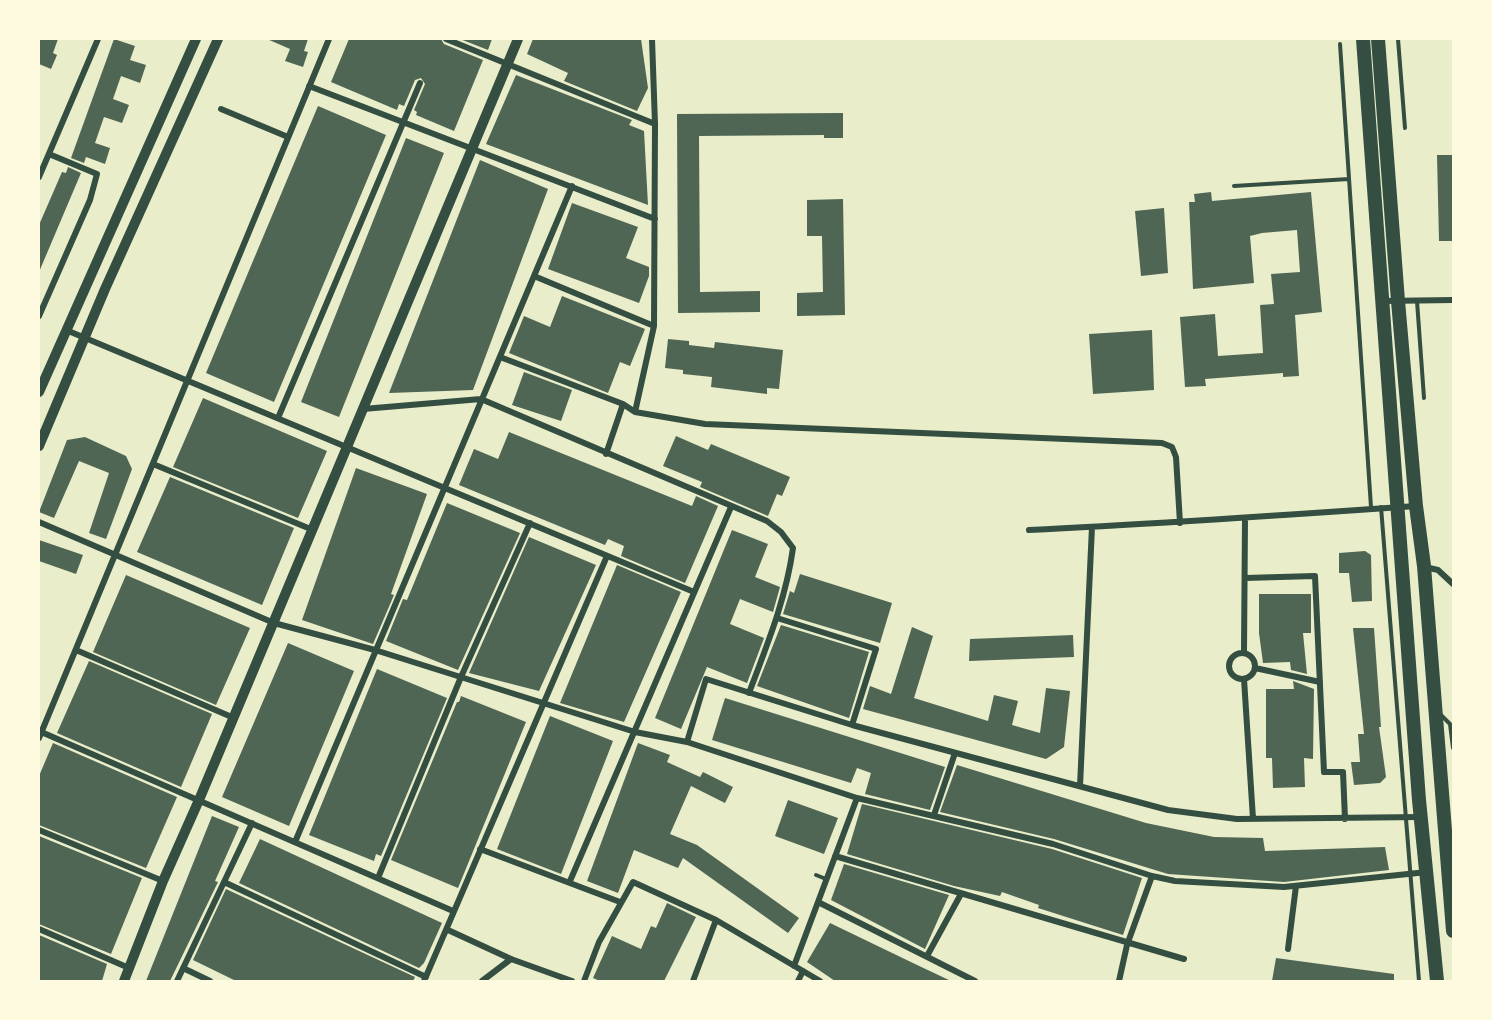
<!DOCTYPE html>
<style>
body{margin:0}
#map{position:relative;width:1492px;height:1020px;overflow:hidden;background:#e9edc9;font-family:Helvetica,sans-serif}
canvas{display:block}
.frame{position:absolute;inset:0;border:40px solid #fefae0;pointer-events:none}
</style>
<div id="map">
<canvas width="1492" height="1020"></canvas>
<div class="frame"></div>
</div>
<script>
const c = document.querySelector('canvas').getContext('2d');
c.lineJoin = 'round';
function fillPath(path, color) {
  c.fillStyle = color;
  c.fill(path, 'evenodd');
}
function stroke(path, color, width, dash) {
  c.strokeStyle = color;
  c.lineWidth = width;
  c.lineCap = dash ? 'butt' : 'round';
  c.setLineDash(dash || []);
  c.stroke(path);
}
fillPath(new Path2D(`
 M 39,39 L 58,39 L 53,53 L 57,55 L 51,69 L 39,64 Z
 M 114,39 L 135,46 L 130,60 L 146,65 L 140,83 L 121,76 L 113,99 L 129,105 L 122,123 L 104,117 L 95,143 L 110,148 L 105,164 L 86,157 L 84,163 L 71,158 Z
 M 267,39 L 308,39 L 304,51 L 308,52 L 303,67 L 285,61 L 290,49 Z
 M 349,39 L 441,39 L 444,44 L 483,60 L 454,131 L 416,115 L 417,112 L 414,110 L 425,84 L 421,78 L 415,80 L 404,106 L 399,104 L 397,110 L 331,82 Z
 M 460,39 L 492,39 L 488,50 Z
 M 533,39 L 641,39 L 648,88 L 637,111 L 564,81 L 568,73 L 527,54 Z
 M 516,75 L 632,120 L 629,125 L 644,131 L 648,205 L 486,144 Z
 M 318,106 L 386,135 L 274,402 L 206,373 Z
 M 843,113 L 843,138 L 824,138 L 824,135 L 699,136 L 700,292 L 760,291 L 760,312 L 678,313 L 677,114 Z
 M 406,138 L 444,153 L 339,417 L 301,402 Z
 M 1437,155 L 1453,155 L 1453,241 L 1439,241 Z
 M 480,160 L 548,189 L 473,390 L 389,393 Z
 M 68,167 L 81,173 L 39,272 L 39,225 L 62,172 L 66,173 Z
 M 1211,192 L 1212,201 L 1311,192 L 1322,312 L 1295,315 L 1299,376 L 1283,377 L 1283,373 L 1205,379 L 1206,386 L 1185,387 L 1180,317 L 1215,314 L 1218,356 L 1263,353 L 1260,305 L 1274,304 L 1271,274 L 1300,272 L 1297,230 L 1262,233 L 1250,236 L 1254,283 L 1193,289 L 1189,202 L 1195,202 L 1194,194 Z
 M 843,199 L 845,315 L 797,316 L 797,293 L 823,292 L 822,236 L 807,236 L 807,200 Z
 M 572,203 L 638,227 L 626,258 L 649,267 L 649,276 L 639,303 L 548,269 Z
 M 1164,208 L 1168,273 L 1141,276 L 1135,211 Z
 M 562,296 L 645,329 L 630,366 L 620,362 L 608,393 L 509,353 L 524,316 L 550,327 Z
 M 1152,330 L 1154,390 L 1093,394 L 1089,334 Z
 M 668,339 L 689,341 L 689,345 L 714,348 L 715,342 L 783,350 L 779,389 L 767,388 L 767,394 L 711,387 L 712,377 L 683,374 L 683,370 L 665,368 Z
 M 524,372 L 572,390 L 561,421 L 512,405 Z
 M 203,398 L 327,451 L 298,518 L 173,467 Z
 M 509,432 L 692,506 L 696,496 L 718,506 L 685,583 L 621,556 L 624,546 L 608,539 L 605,545 L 459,485 L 474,449 L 498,459 Z
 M 676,436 L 708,450 L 711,444 L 790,477 L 782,496 L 777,494 L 768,516 L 700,487 L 702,482 L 663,466 Z
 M 85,437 L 126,456 L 132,469 L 106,539 L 89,533 L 109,473 L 79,461 L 54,518 L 39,512 L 67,440 Z
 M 356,468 L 427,494 L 391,594 L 394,595 L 373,644 L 302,620 Z
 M 170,477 L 294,528 L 262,605 L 137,552 Z
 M 447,503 L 520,533 L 458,670 L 386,641 L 403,599 L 407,600 Z
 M 732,530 L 768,544 L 755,577 L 780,587 L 773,612 L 740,599 L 730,624 L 764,638 L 747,683 L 707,667 L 681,729 L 655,718 Z
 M 529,537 L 596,565 L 539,691 L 469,673 Z
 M 39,540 L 83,555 L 76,574 L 39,561 Z
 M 1365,551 L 1371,555 L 1372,601 L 1352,602 L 1349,573 L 1339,573 L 1339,553 Z
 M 617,565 L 681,592 L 624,722 L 560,703 Z
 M 800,574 L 892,603 L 880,643 L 783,614 L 790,591 L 794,593 Z
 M 126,575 L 250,628 L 216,705 L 93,652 Z
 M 1259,594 L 1311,594 L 1311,633 L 1303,633 L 1307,674 L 1291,670 L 1290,662 L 1263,663 L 1259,633 Z
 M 781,625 L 869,652 L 849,718 L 757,686 Z
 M 912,627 L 933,636 L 914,698 L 988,721 L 994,695 L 1018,701 L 1012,725 L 1040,733 L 1046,688 L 1070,691 L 1064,747 L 1046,759 L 863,709 L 870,686 L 891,694 Z
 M 1353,628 L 1374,628 L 1381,727 L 1379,727 L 1386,777 L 1380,783 L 1354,785 L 1351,762 L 1360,762 L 1358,734 L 1364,734 Z
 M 1073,635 L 1074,657 L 969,661 L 970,639 Z
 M 288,643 L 354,671 L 289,826 L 222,797 Z
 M 89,661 L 212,714 L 181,787 L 57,733 Z
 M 377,669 L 447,698 L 381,856 L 376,854 L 374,861 L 309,835 Z
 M 1293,681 L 1314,689 L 1313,759 L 1304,758 L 1305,787 L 1273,788 L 1272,758 L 1266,758 L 1266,689 L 1294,689 Z
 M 461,696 L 526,722 L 458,888 L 391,860 L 457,702 L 459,702 Z
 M 725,698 L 945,767 L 930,810 L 865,794 L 871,773 L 857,768 L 851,783 L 712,740 Z
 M 550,716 L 613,741 L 561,874 L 497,849 Z
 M 53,743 L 177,797 L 146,868 L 39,825 L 39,776 Z
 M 638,743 L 670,755 L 667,762 L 700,777 L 703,772 L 733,787 L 725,803 L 691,786 L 670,834 L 697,845 L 799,918 L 788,933 L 683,858 L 678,868 L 634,850 L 618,893 L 587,881 Z
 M 957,765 L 1146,823 L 1214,837 L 1263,838 L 1265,851 L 1385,847 L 1389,870 L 1284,882 L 1168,874 L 1054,839 L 940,812 Z
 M 788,800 L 838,818 L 824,854 L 775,836 Z
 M 862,804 L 1052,849 L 1142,878 L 1123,935 L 1038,908 L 1039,905 L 1002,892 L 1000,896 L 954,886 L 847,854 Z
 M 212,816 L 239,827 L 215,881 L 218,882 L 170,981 L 146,981 Z
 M 39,836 L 142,878 L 111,954 L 39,924 Z
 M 260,839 L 442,923 L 424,963 L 419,968 L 239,883 Z
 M 844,864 L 949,895 L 925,949 L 831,900 Z
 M 226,889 L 415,977 L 413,981 L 236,981 L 193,960 Z
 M 667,903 L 696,917 L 664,981 L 600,981 L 593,978 L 612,936 L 641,949 L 651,926 L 656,928 Z
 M 830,923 L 915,964 L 951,981 L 835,981 L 807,962 Z
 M 39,935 L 107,964 L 102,981 L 39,981 Z
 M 1276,958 L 1394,974 L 1394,981 L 1272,981 Z`), '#4f6655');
stroke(new Path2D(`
 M 1398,39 L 1405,128
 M 1340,44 L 1371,507
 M 1234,186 L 1349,179
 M 1417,301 L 1424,398
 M 1381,507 L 1419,981
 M 1440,714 L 1450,724 L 1453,748
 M 816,875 L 826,879`), '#344e41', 4);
stroke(new Path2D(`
 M 446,39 L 655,124
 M 309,86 L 655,219
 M 221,109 L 288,137
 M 39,177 L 98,39
 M 534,276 L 654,326
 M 1384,301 L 1453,300
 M 39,316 L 90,200 L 97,174 L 49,154
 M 66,330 L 694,592
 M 500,357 L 623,404
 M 363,409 L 481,399 L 767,521 L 781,532 L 793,548 C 786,599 767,645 749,693
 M 635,412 L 654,326 L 655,124 L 652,39
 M 278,418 L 420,83
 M 606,454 L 623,404 L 635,412 L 705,424 L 1162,443 L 1172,447 L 1176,457 L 1180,523
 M 153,464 L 313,530
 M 39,522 L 274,623 L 375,650 L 635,732 L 687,742 L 857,798 L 1053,844 L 1152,876 L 1175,881 L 1284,887 L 1427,872
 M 1029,530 C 1158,524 1287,515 1416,506
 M 1425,567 L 1438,570 L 1453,584
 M 1245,578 L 1315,576 L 1324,772 L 1343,772 L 1345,819
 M 777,618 L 876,649 L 852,725
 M 76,650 L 234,718
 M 1244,652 L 1245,519
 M1229 666a13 13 0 1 1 26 0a13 13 0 1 1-26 0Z
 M 1255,668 L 1320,682
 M 1244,679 L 1253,819
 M 39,731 L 453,911
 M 39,738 L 329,39
 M 687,742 L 706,679 L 852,725 L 1168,810 L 1237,819 L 1421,817
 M 1080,786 L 1092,527
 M 934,815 L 955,753
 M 39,830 L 163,881
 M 295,842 L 572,186
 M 480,849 L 620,902
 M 835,856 L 1184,959
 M 378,878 L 461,677 L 530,523
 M 570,881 L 731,507
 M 224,882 L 426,977
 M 818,902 L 975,981
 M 39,929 L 129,968
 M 448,930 L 511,959 L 572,981
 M 1288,949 L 1296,886
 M 927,956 L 961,894
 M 794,966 L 857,798
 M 183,968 L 210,981
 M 177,981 L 252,823
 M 424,981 L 607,556
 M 482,981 L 511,959
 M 584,981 L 599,942 L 633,882 L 716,920 L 820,981
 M 693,981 L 716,920
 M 798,981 L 803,971
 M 1119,981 L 1127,945 L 1152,876`), '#344e41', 6);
stroke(new Path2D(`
 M 39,392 L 196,39
 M 39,446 L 105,289 L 218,39
 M 124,981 L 163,881 L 199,800 L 518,39`), '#344e41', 10);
stroke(new Path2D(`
 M 1363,39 L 1419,800 L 1437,981
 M 1378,39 L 1398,301 L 1416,506 L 1424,566 L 1453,931`), '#344e41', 14);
</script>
